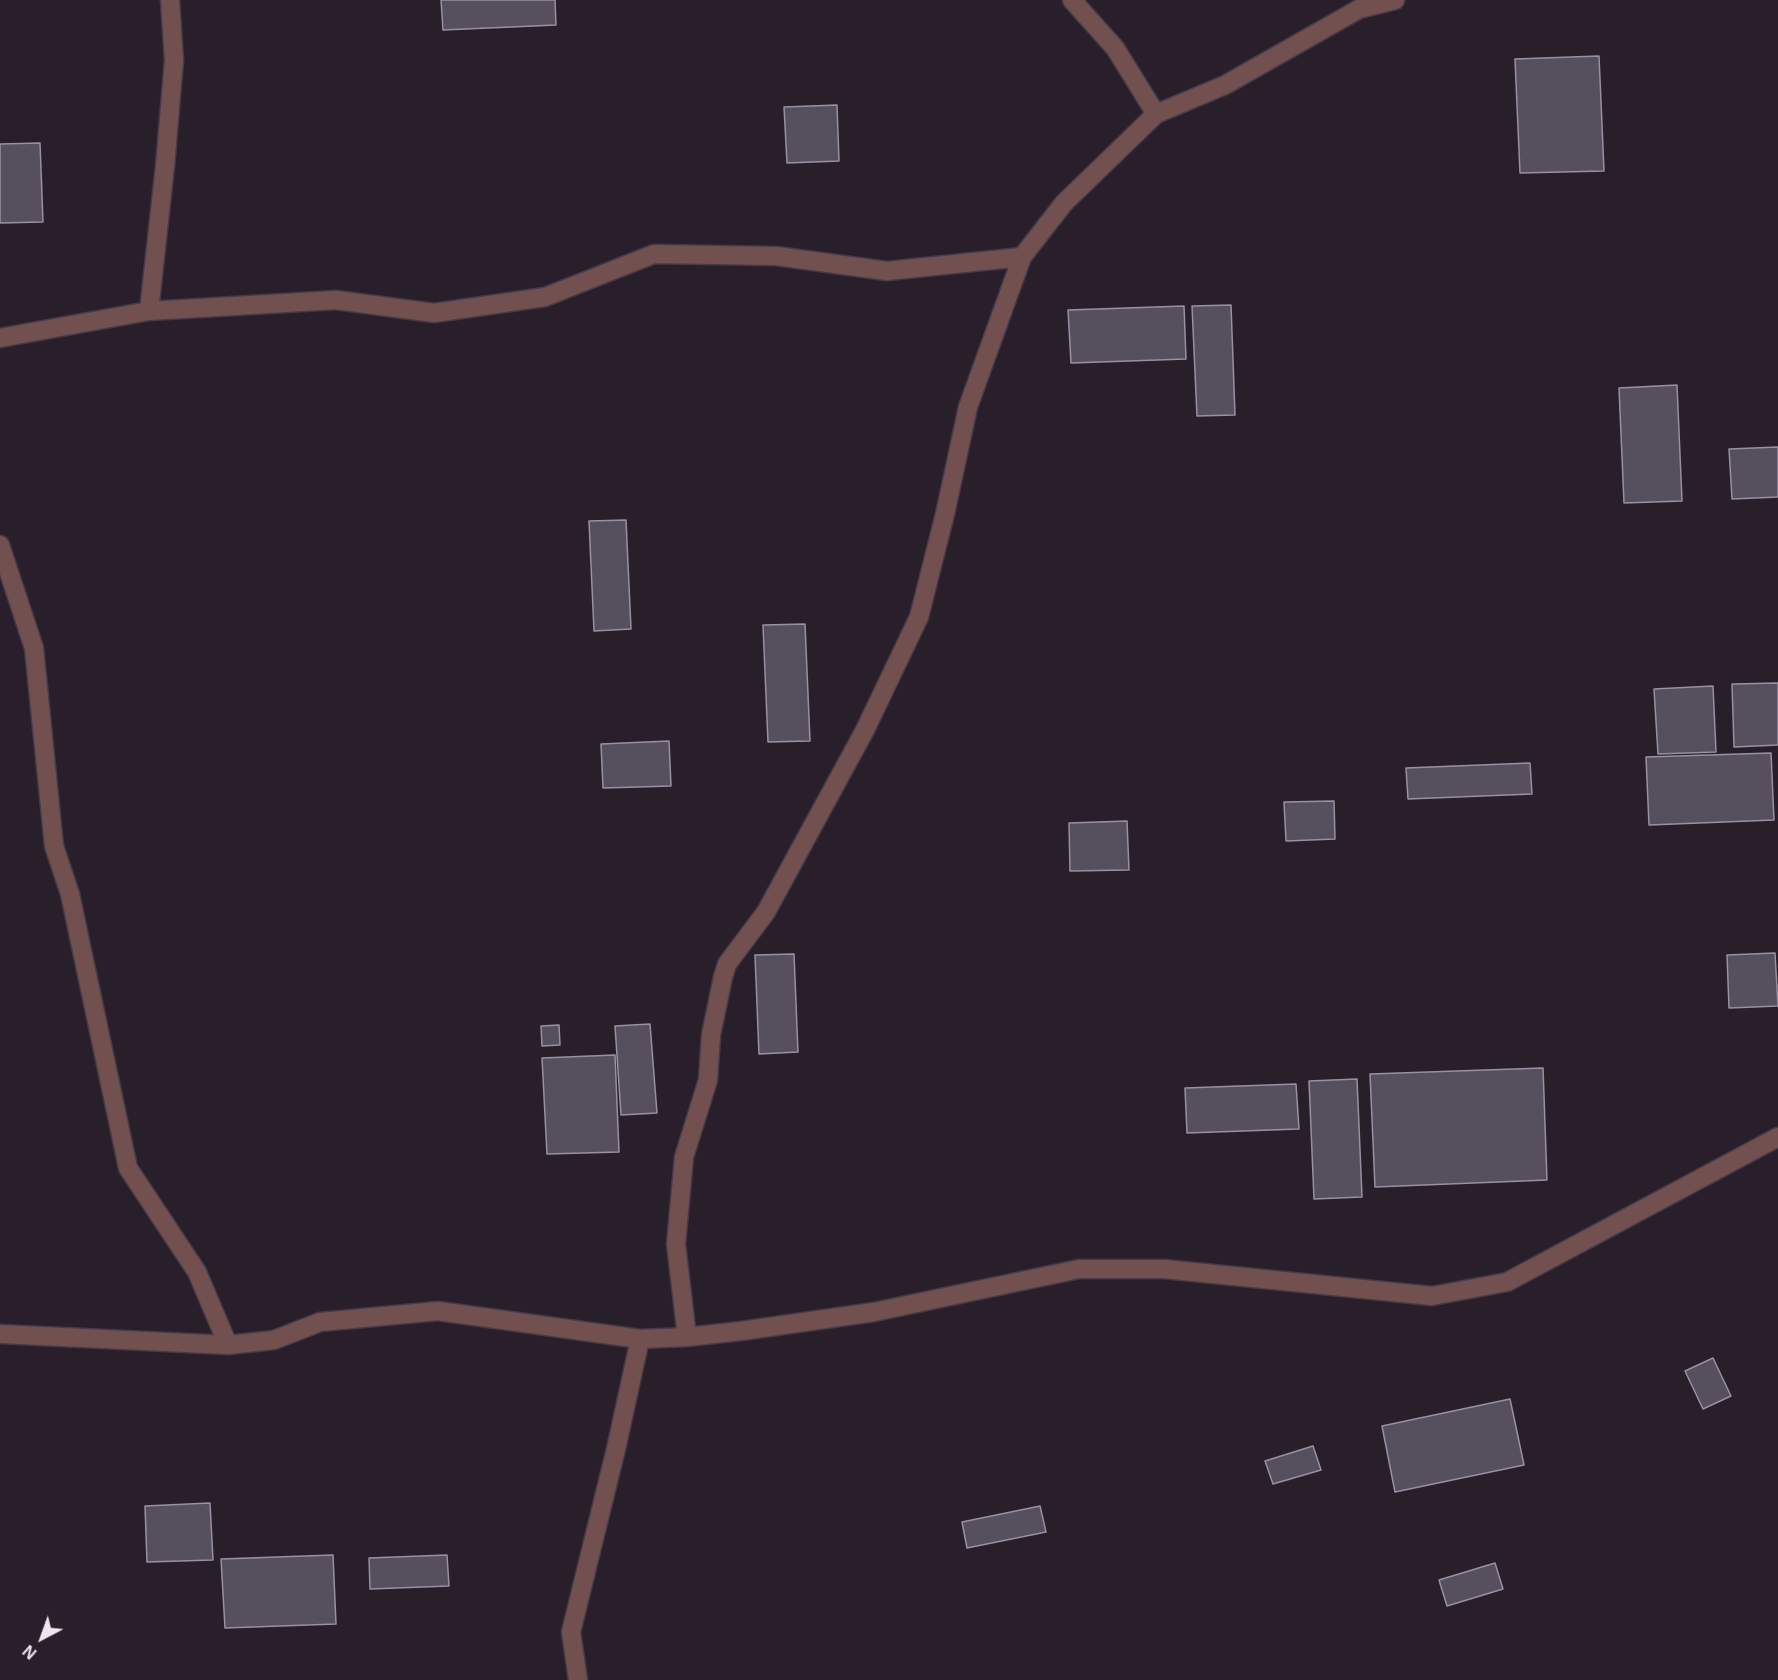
<!DOCTYPE html>
<style>
body{margin:0}
#map{position:relative;width:1778px;height:1680px;overflow:hidden;background:#291f2b;font-family:Arial,sans-serif}
canvas{display:block}
.north{position:absolute;left:12px;top:1608px;width:60px;height:60px;-webkit-text-stroke:4px #291f2b;paint-order:stroke;rotate:221deg;font-size:16px;font-weight:700;line-height:24px;text-align:center;color:#eee6ee}
.north::after{content:'';display:block;margin:auto;width:21px;height:27px;background:#eee6ee;clip-path:polygon(50% 0,100% 100%,50% 72%,0 100%)}
</style>
<div id="map">
<canvas width="1778" height="1680"></canvas>
<div class="north">N</div>
</div>
<script>
const c = document.querySelector('canvas').getContext('2d');
c.lineJoin = 'round';
function fillPath(path, color) {
  c.fillStyle = color;
  c.fill(path, 'evenodd');
}
function stroke(path, color, width, dash) {
  c.strokeStyle = color;
  c.lineWidth = width;
  c.lineCap = dash ? 'butt' : 'round';
  c.setLineDash(dash || []);
  c.stroke(path);
}
const building = new Path2D(`
 M 441,0 L 555,0 L 556,25 L 443,30 Z
 M 1599,56 L 1604,171 L 1520,173 L 1515,59 Z
 M 837,105 L 839,161 L 787,163 L 784,107 Z
 M 40,143 L 43,222 L 0,223 L 0,144 Z
 M 1231,305 L 1235,415 L 1197,416 L 1192,306 Z
 M 1184,306 L 1186,359 L 1071,363 L 1068,310 Z
 M 1677,385 L 1682,501 L 1624,503 L 1619,388 Z
 M 1778,447 L 1778,497 L 1732,499 L 1729,449 Z
 M 626,520 L 631,629 L 594,631 L 589,521 Z
 M 805,624 L 810,741 L 768,742 L 763,625 Z
 M 1778,683 L 1778,745 L 1734,747 L 1732,684 Z
 M 1713,686 L 1716,752 L 1658,754 L 1654,689 Z
 M 669,741 L 671,786 L 603,788 L 601,744 Z
 M 1771,753 L 1774,820 L 1649,825 L 1646,757 Z
 M 1530,763 L 1532,794 L 1408,799 L 1406,768 Z
 M 1334,801 L 1335,839 L 1286,841 L 1284,802 Z
 M 1127,821 L 1129,870 L 1070,871 L 1069,823 Z
 M 1775,953 L 1778,1006 L 1729,1008 L 1727,955 Z
 M 794,954 L 798,1052 L 759,1054 L 755,955 Z
 M 650,1024 L 657,1113 L 621,1115 L 615,1026 Z
 M 559,1025 L 560,1045 L 542,1046 L 541,1026 Z
 M 615,1055 L 619,1152 L 547,1154 L 542,1058 Z
 M 1543,1068 L 1547,1180 L 1375,1187 L 1370,1074 Z
 M 1357,1079 L 1362,1197 L 1314,1199 L 1309,1081 Z
 M 1296,1084 L 1299,1129 L 1187,1133 L 1185,1088 Z
 M 1713,1358 L 1731,1396 L 1703,1409 L 1685,1371 Z
 M 1510,1399 L 1524,1465 L 1395,1492 L 1382,1426 Z
 M 1313,1446 L 1321,1470 L 1273,1484 L 1265,1461 Z
 M 210,1503 L 213,1560 L 147,1562 L 145,1506 Z
 M 1040,1506 L 1046,1532 L 967,1548 L 962,1522 Z
 M 333,1555 L 336,1624 L 225,1628 L 221,1559 Z
 M 447,1555 L 449,1586 L 370,1589 L 369,1558 Z
 M 1495,1563 L 1503,1589 L 1447,1606 L 1439,1580 Z`);
fillPath(building, '#554f5e');
stroke(building, '#9891a3', 1.5);
const street = new Path2D(`
 M 1072,0 L 1115,48 L 1156,114
 M 149,311 L 165,166 L 174,60 L 170,0
 M 0,338 L 149,311 L 336,300 L 434,313 L 545,297 L 654,254 L 776,256 L 887,271 L 1022,257
 M 0,545 L 34,648 L 54,846 L 70,894 L 128,1168 L 197,1272 L 228,1345
 M 0,1334 L 228,1345 L 274,1340 L 320,1322 L 438,1311 L 640,1339 L 687,1337 L 741,1331 L 874,1312 L 1079,1269 L 1164,1269 L 1432,1296 L 1507,1282 L 1778,1137
 M 687,1337 L 676,1244 L 684,1157 L 708,1080 L 711,1035 L 723,977 L 727,964 L 766,912 L 865,730 L 919,617 L 945,514 L 968,407 L 1022,257 L 1064,203 L 1156,114 L 1225,85 L 1359,9 L 1395,0
 M 578,1680 L 571,1632 L 616,1449 L 640,1339`);
stroke(street, '#453b46', 21);
stroke(street, '#735050', 18);
</script>
